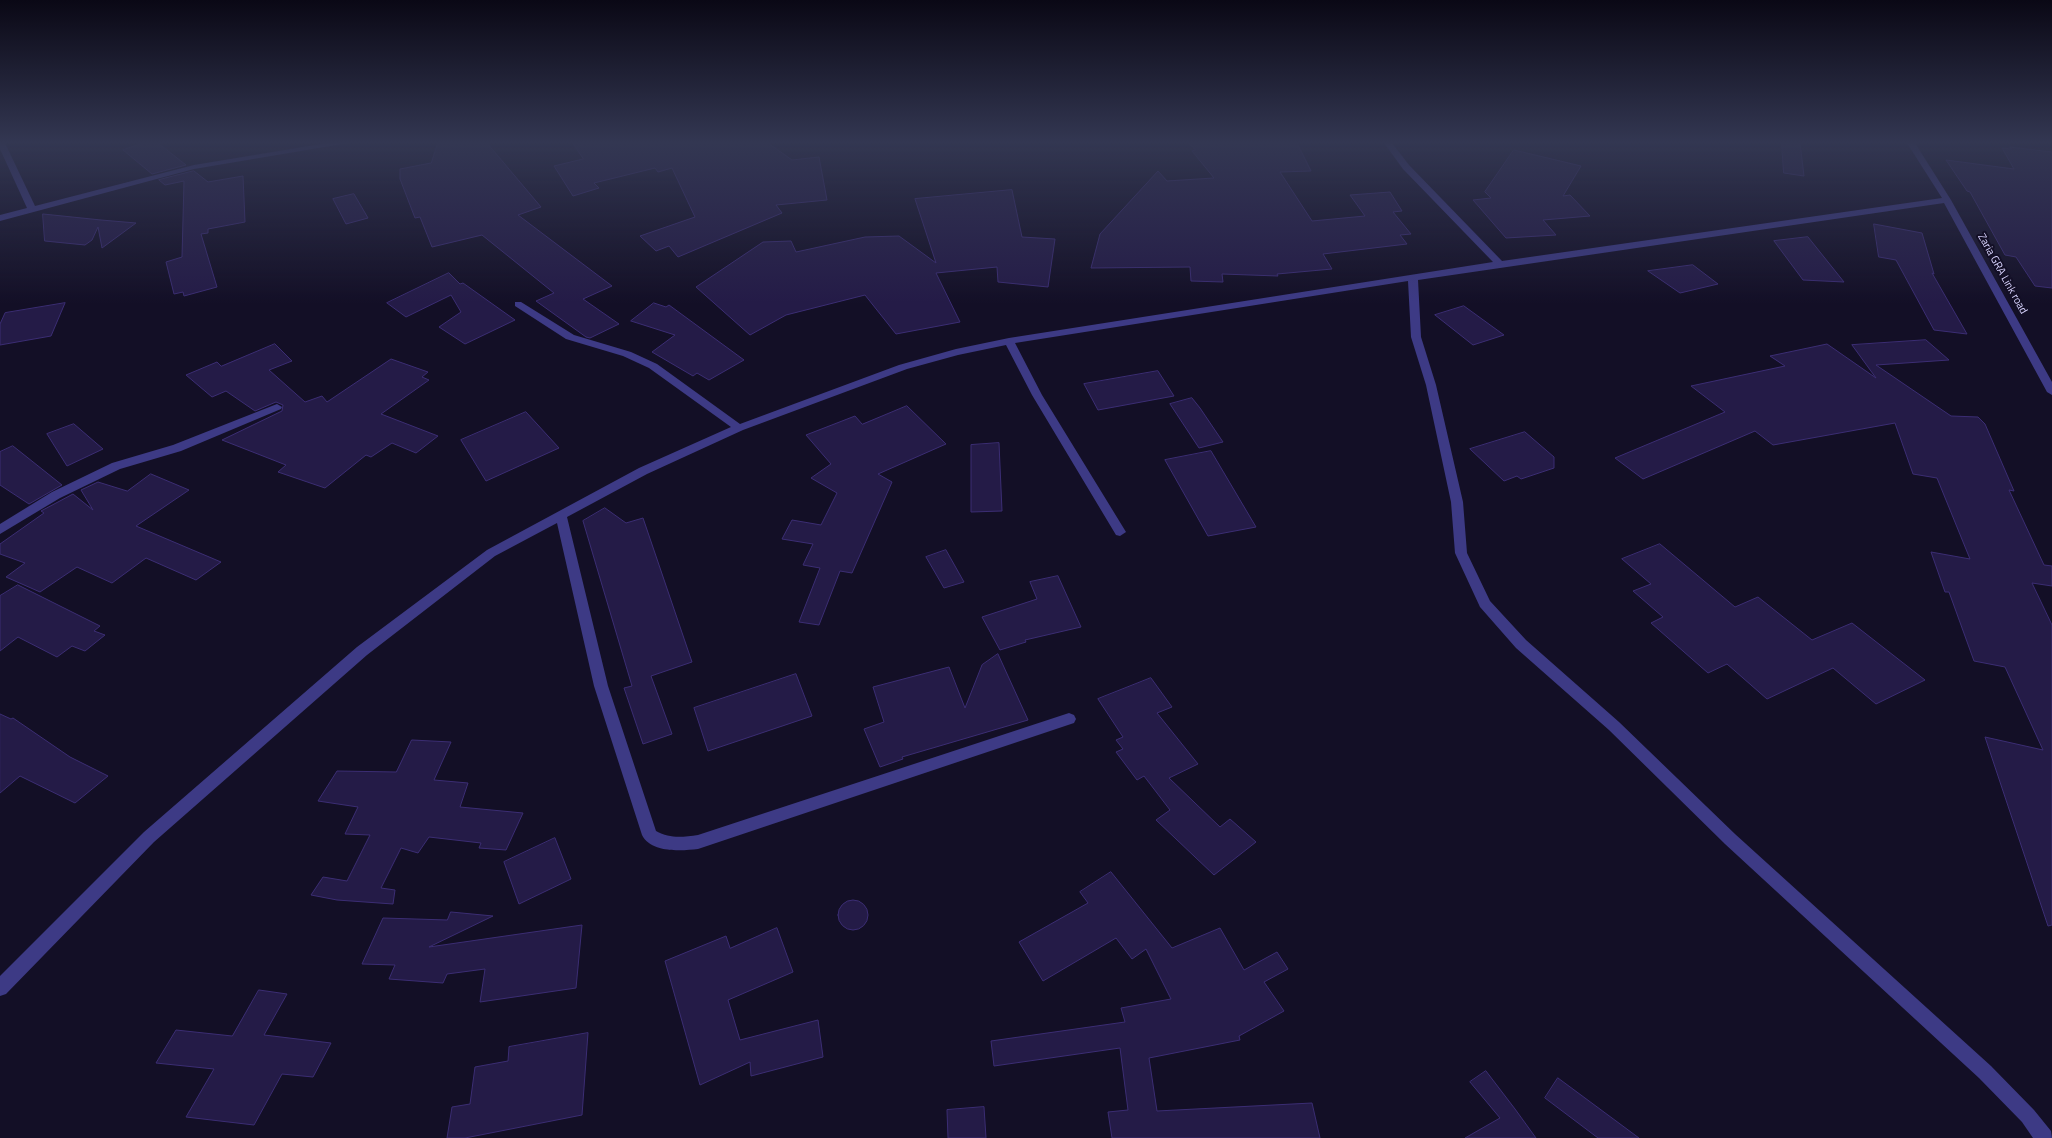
<!DOCTYPE html>
<style>
body{margin:0}
canvas{display:block;background:#130f26}
</style>
<canvas width="2052" height="1138"></canvas>
<script>
const c = document.querySelector('canvas').getContext('2d');
c.lineJoin = 'round';
function fillPath(path, color) {
  c.fillStyle = color;
  c.fill(path, 'evenodd');
}
function stroke(path, color, width, dash) {
  c.strokeStyle = color;
  c.lineWidth = width;
  c.lineCap = dash ? 'butt' : 'round';
  c.setLineDash(dash || []);
  c.stroke(path);
}
function write(font, color, halo, rows, align = 'center') {
  c.font = font + ' "Titillium Web",sans-serif';
  c.lineWidth = 4;
  c.setLineDash([]);
  c.textBaseline = 'middle';
  c.strokeStyle = halo;
  c.fillStyle = color;
  for (const [text, x, y, turn = 0] of rows) {
    c.save();
    c.translate(x, y);
    c.rotate((+turn || 0) * Math.PI / 180);
    c.textAlign = isNaN(turn) ? turn : align;
    if (halo) c.strokeText(text, 0, 0);
    c.fillText(text, 0, 0);
    c.restore();
  }
}
const building = new Path2D(`
 M 144,143 L 158,143 L 186,165 L 152,174 L 123,150 Z
 M 438,143 L 487,143 L 541,207 L 518,215 L 612,286 L 583,299 L 619,324 L 590,338 L 586,337 L 536,301 L 554,293 L 482,235 L 432,247 L 420,217 L 415,218 L 400,179 L 400,169 L 431,163 Z
 M 573,143 L 768,143 L 792,160 L 819,157 L 827,200 L 776,205 L 782,213 L 678,257 L 669,246 L 656,251 L 640,236 L 695,217 L 672,168 L 658,172 L 655,168 L 594,183 L 599,188 L 573,196 L 554,166 L 583,159 Z
 M 1189,143 L 1297,143 L 1311,171 L 1280,172 L 1312,221 L 1365,216 L 1350,195 L 1390,192 L 1402,211 L 1393,212 L 1411,234 L 1400,235 L 1407,244 L 1323,254 L 1332,269 L 1277,274 L 1278,276 L 1222,274 L 1223,282 L 1191,281 L 1190,267 L 1091,268 L 1100,234 L 1158,171 L 1167,181 L 1214,178 L 1192,151 L 1195,150 Z
 M 1782,143 L 1800,143 L 1804,176 L 1784,173 Z
 M 2010,147 L 2052,152 L 2052,288 L 2035,286 L 2016,257 L 2005,255 L 1970,192 L 1967,191 L 1946,160 L 2014,169 L 2002,148 L 2011,149 Z
 M 1514,150 L 1581,166 L 1563,196 L 1570,195 L 1590,216 L 1543,220 L 1556,235 L 1506,238 L 1473,200 L 1491,198 L 1485,192 Z
 M 194,171 L 208,182 L 243,176 L 245,222 L 208,229 L 208,233 L 201,234 L 217,287 L 184,296 L 183,292 L 174,294 L 166,262 L 182,257 L 184,181 L 165,185 L 159,180 Z
 M 1012,190 L 1022,237 L 1055,239 L 1048,287 L 998,282 L 997,267 L 936,273 L 960,322 L 896,334 L 865,295 L 786,315 L 750,335 L 696,287 L 763,242 L 791,241 L 796,252 L 865,237 L 899,236 L 936,263 L 915,199 Z
 M 354,194 L 368,218 L 346,224 L 333,199 Z
 M 43,214 L 101,220 L 136,223 L 102,248 L 98,227 L 92,240 L 85,245 L 45,241 Z
 M 1874,224 L 1922,233 L 1934,274 L 1932,273 L 1967,334 L 1934,330 L 1896,260 L 1879,257 Z
 M 1808,237 L 1844,282 L 1803,280 L 1774,241 Z
 M 1693,265 L 1718,284 L 1680,293 L 1648,271 Z
 M 449,273 L 460,284 L 463,283 L 515,320 L 465,344 L 439,327 L 461,312 L 451,295 L 406,317 L 387,303 Z
 M 65,303 L 51,336 L 0,345 L 0,324 L 5,313 Z
 M 654,303 L 666,307 L 669,305 L 744,360 L 709,380 L 697,373 L 693,376 L 652,352 L 675,335 L 631,321 Z
 M 1464,306 L 1504,335 L 1473,345 L 1435,315 Z
 M 1926,340 L 1949,360 L 1876,365 L 1951,416 L 1978,417 L 1985,424 L 2014,491 L 2009,490 L 2044,565 L 2052,566 L 2052,586 L 2032,583 L 2052,625 L 2052,925 L 2048,926 L 1985,737 L 2043,750 L 2005,667 L 1974,661 L 1949,592 L 1945,592 L 1931,552 L 1970,559 L 1937,478 L 1913,474 L 1895,423 L 1773,445 L 1755,431 L 1643,479 L 1615,458 L 1725,412 L 1691,386 L 1785,366 L 1770,356 L 1827,344 L 1876,378 L 1852,345 Z
 M 275,344 L 292,361 L 269,370 L 305,402 L 322,396 L 327,402 L 391,359 L 428,372 L 422,377 L 429,380 L 381,414 L 438,436 L 416,453 L 392,443 L 371,457 L 366,455 L 325,488 L 278,472 L 286,465 L 222,440 L 282,411 L 283,405 L 276,402 L 255,411 L 226,391 L 212,397 L 186,375 L 217,362 L 221,366 Z
 M 1158,371 L 1174,396 L 1098,410 L 1084,384 Z
 M 1192,398 L 1200,408 L 1223,442 L 1199,448 L 1170,404 Z
 M 907,406 L 946,444 L 878,474 L 892,482 L 852,573 L 840,571 L 819,625 L 799,622 L 820,568 L 803,565 L 813,544 L 782,539 L 792,520 L 821,525 L 837,493 L 811,478 L 831,464 L 806,435 L 855,416 L 862,424 Z
 M 526,412 L 559,448 L 486,481 L 461,440 Z
 M 74,424 L 103,449 L 67,466 L 47,434 Z
 M 1525,432 L 1554,457 L 1554,468 L 1521,479 L 1517,476 L 1504,481 L 1470,449 Z
 M 999,443 L 1002,511 L 971,512 L 971,445 Z
 M 13,446 L 62,485 L 29,504 L 0,485 L 0,452 Z
 M 1211,451 L 1256,527 L 1208,536 L 1165,460 Z
 M 151,474 L 189,490 L 136,526 L 221,562 L 196,580 L 146,558 L 112,583 L 77,567 L 40,592 L 6,577 L 25,563 L 0,554 L 0,544 L 44,513 L 41,511 L 73,494 L 93,510 L 81,490 L 98,482 L 127,491 Z
 M 605,508 L 626,523 L 643,518 L 692,662 L 651,676 L 672,734 L 643,744 L 624,688 L 632,686 L 583,521 Z
 M 1660,544 L 1735,607 L 1758,597 L 1812,640 L 1852,623 L 1925,680 L 1876,704 L 1833,668 L 1767,699 L 1727,664 L 1708,673 L 1651,623 L 1663,617 L 1633,591 L 1651,584 L 1622,559 Z
 M 946,550 L 964,582 L 944,588 L 926,557 Z
 M 1058,576 L 1081,627 L 1025,640 L 1026,642 L 1000,650 L 982,617 L 1037,599 L 1030,582 Z
 M 18,585 L 100,626 L 94,631 L 105,635 L 85,651 L 72,646 L 57,657 L 18,637 L 0,651 L 0,596 Z
 M 998,654 L 1028,720 L 902,757 L 903,759 L 880,767 L 864,729 L 884,722 L 873,687 L 949,667 L 965,708 L 982,665 Z
 M 796,674 L 812,716 L 708,751 L 694,708 Z
 M 1151,678 L 1172,707 L 1157,713 L 1198,764 L 1169,778 L 1220,827 L 1230,819 L 1256,842 L 1214,875 L 1156,820 L 1170,810 L 1144,776 L 1137,780 L 1116,752 L 1123,749 L 1116,740 L 1123,737 L 1098,699 Z
 M 0,714 L 11,719 L 13,718 L 70,757 L 108,776 L 75,803 L 20,776 L 0,793 Z
 M 412,740 L 451,742 L 434,780 L 468,783 L 460,807 L 523,813 L 506,850 L 479,848 L 481,843 L 429,837 L 418,853 L 401,848 L 381,888 L 395,890 L 393,904 L 337,900 L 311,895 L 323,877 L 347,881 L 370,835 L 345,834 L 358,807 L 318,801 L 337,771 L 396,772 Z
 M 555,838 L 571,879 L 519,904 L 504,862 Z
 M 1111,872 L 1172,948 L 1220,928 L 1244,970 L 1277,952 L 1288,969 L 1264,982 L 1284,1011 L 1239,1036 L 1240,1040 L 1149,1058 L 1157,1111 L 1312,1103 L 1320,1138 L 1112,1138 L 1108,1112 L 1128,1110 L 1120,1048 L 994,1066 L 991,1041 L 1125,1022 L 1121,1008 L 1171,999 L 1146,949 L 1132,959 L 1116,938 L 1043,981 L 1019,942 L 1088,903 L 1080,892 Z
 M838 915a15 15 0 1 1 30 0a15 15 0 1 1-30 0Z
 M 451,912 L 493,916 L 429,947 L 582,925 L 576,988 L 480,1002 L 485,969 L 447,974 L 443,983 L 389,979 L 395,965 L 362,964 L 383,918 L 447,920 Z
 M 777,928 L 793,972 L 728,1000 L 740,1040 L 818,1020 L 823,1057 L 751,1076 L 750,1062 L 700,1085 L 665,961 L 726,936 L 730,948 Z
 M 259,990 L 287,994 L 264,1035 L 331,1043 L 313,1077 L 282,1074 L 254,1125 L 186,1117 L 214,1069 L 156,1063 L 176,1030 L 232,1036 Z
 M 588,1033 L 582,1115 L 465,1138 L 447,1138 L 452,1107 L 470,1104 L 475,1067 L 508,1061 L 509,1047 Z
 M 1486,1071 L 1515,1109 L 1536,1138 L 1465,1138 L 1500,1118 L 1470,1082 Z
 M 1558,1078 L 1639,1138 L 1598,1138 L 1545,1098 Z
 M 984,1107 L 986,1138 L 948,1138 L 947,1110 Z`);
fillPath(building, '#241b47');
stroke(building, '#3b2d73', 1);
fillPath(new Path2D(`
 M 0,143 L 5,143 L 35,206 L 194,165 L 327,143 L 348,143 L 194,169 L 0,221 L 0,215 L 27,208 L 0,149 Z
 M 1384,143 L 1392,143 L 1409,165 L 1502,261 L 1942,198 L 1907,143 L 1915,143 L 1951,200 L 2052,382 L 2052,395 L 2047,392 L 1944,203 L 1418,280 L 1421,337 L 1436,385 L 1463,502 L 1467,553 L 1490,601 L 1526,640 L 1619,722 L 1735,834 L 1991,1066 L 2034,1110 L 2051,1131 L 2052,1138 L 2033,1138 L 2022,1122 L 1979,1078 L 1725,844 L 1609,730 L 1516,648 L 1480,607 L 1455,553 L 1451,502 L 1426,385 L 1411,337 L 1408,281 L 1015,343 L 1042,395 L 1126,532 L 1120,536 L 1116,535 L 1032,395 L 1006,345 L 958,355 L 907,369 L 743,430 L 647,474 L 567,517 L 608,686 L 656,831 C 670,839 683,837 698,835 L 1069,713 L 1074,715 L 1076,719 L 1074,723 L 698,849 C 681,851 651,853 642,835 L 594,686 L 557,523 L 495,556 L 367,655 L 154,842 L 6,994 L 0,996 L 0,976 L 144,832 L 357,647 L 487,550 L 639,468 L 731,427 L 649,368 L 623,356 L 566,339 L 515,306 L 515,302 L 521,302 L 574,335 L 631,352 L 657,364 L 740,424 L 899,365 L 956,349 L 1009,338 L 1493,262 L 1403,169 Z
 M 277,404 L 282,407 L 281,409 L 181,451 L 120,469 L 60,498 L 0,534 L 0,524 L 52,492 L 112,463 L 173,445 Z`), '#3d3a85');
const sky = c.createLinearGradient(0, 0, 0, 303);
sky.addColorStop(0, '#0a0815');
sky.addColorStop(0.47, '#333752');
sky.addColorStop(1, '#33375200');
c.fillStyle = sky;
c.fillRect(0, 0, 2052, 303);
write('11px', '#d9d4ff', '#130f26', [
 ["Zaria GRA Link road",2002,274,61]
]);
</script>
